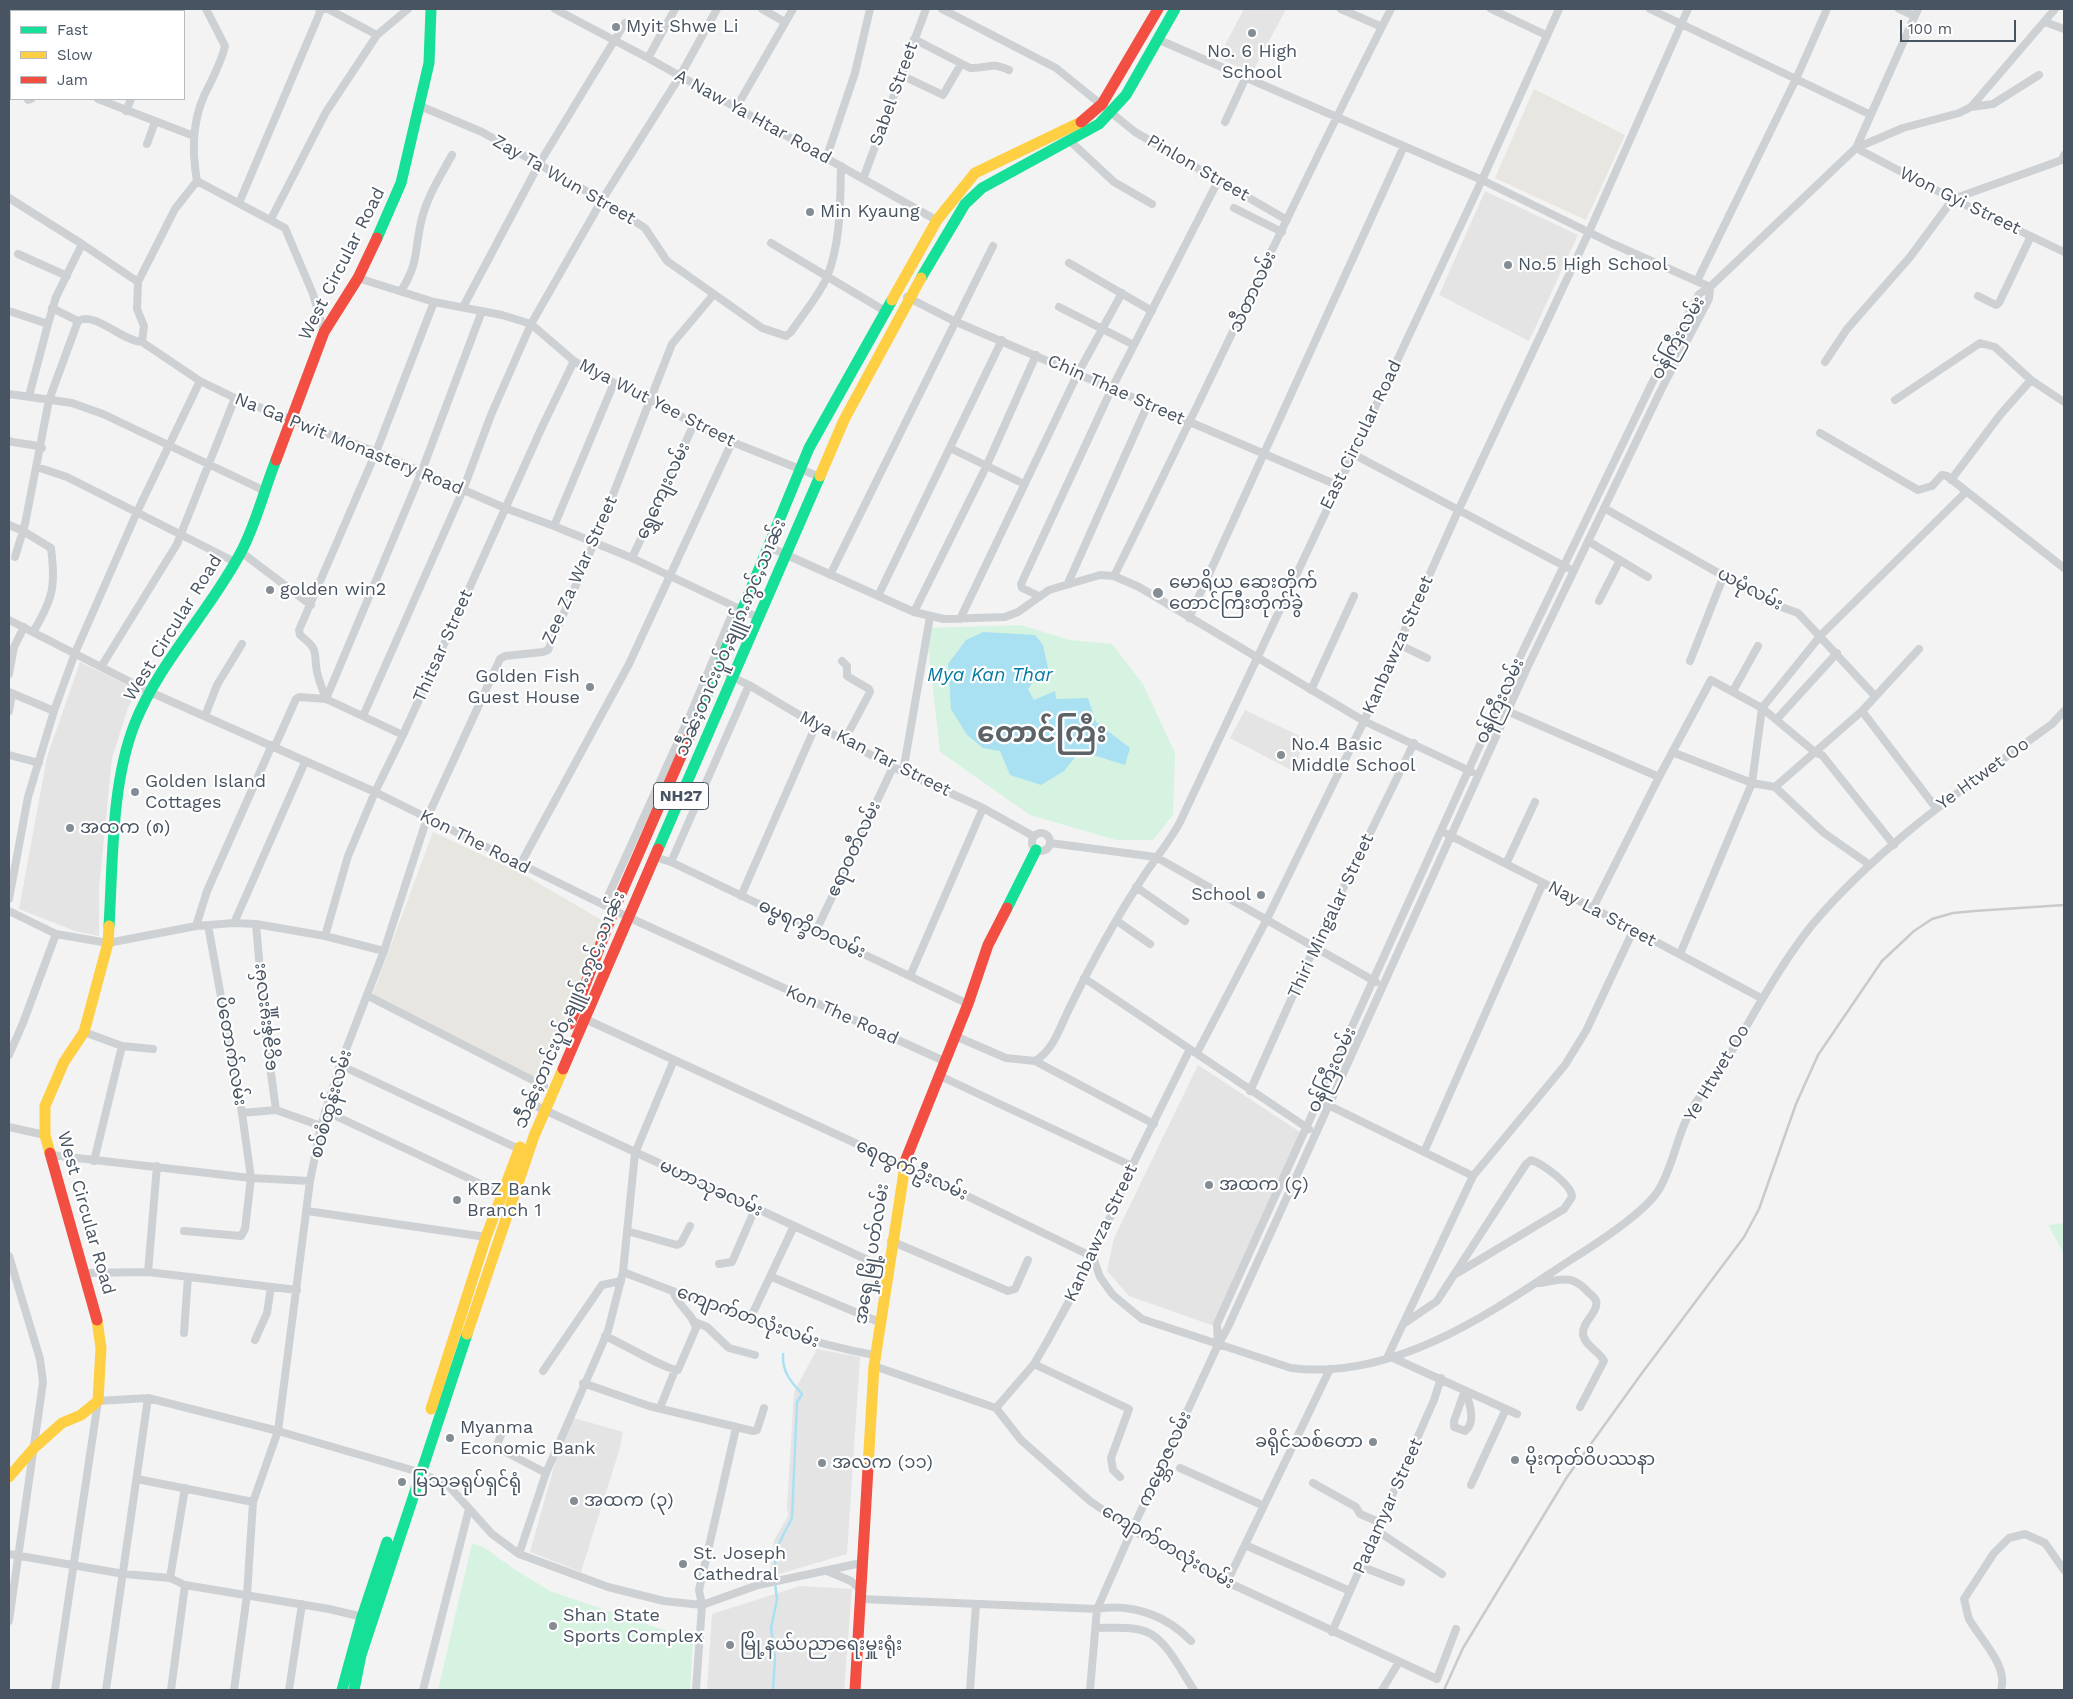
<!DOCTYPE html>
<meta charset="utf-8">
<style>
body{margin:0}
#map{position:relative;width:2073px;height:1699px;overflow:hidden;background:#f3f3f3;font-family:"Work Sans",sans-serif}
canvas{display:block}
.frame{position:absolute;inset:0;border:10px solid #485461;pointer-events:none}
.legend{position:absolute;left:10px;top:10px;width:175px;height:90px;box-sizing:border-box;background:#fff;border:1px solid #b6bbc0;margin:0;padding:6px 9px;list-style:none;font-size:15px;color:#485461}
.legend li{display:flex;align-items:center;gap:10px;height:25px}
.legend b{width:25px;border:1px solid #b6bbc0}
.scale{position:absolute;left:1900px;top:20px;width:116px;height:22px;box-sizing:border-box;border:2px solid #485461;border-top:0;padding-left:6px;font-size:15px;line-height:18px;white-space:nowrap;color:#485461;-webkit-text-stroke:4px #fff;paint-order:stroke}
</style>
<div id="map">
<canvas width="2073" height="1699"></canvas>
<div class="frame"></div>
<ul class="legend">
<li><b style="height:6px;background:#16e098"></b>Fast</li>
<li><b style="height:6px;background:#ffcf43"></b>Slow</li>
<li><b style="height:6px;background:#f24e42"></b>Jam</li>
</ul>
<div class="scale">100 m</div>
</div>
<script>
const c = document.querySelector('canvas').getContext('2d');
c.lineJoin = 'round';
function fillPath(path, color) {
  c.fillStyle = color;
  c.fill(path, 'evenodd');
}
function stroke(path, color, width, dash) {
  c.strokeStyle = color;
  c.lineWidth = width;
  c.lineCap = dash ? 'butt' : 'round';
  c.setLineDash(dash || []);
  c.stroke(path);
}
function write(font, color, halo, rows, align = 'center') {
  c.font = font + ' "Work Sans","Noto Sans Myanmar",sans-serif';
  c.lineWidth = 4.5;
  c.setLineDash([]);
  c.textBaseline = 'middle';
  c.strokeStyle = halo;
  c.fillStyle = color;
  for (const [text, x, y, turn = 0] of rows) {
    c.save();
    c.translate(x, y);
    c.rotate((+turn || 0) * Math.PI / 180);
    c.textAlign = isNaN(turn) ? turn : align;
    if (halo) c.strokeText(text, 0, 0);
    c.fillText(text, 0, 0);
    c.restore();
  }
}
fillPath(new Path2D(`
 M 1534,89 L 1625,135 L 1586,220 L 1495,178 Z
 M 433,832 L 521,873 L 605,922 L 539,1079 L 372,996 Z`), '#e7e6e1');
fillPath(new Path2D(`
 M 1244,9 L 1286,9 L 1252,73 L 1218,58 Z
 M 1485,191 L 1578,235 L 1529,341 L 1439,295 Z
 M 80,662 L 137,690 L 128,708 L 112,758 L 99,889 L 99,936 L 75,931 L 19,909 L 47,757 Z
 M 1245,710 L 1306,739 L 1293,771 L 1230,738 Z
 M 1198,1065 L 1300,1132 L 1217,1327 L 1129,1296 L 1107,1271 L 1114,1238 Z
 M 817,1349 L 860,1357 L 847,1554 L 779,1574 L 770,1574 L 774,1540 L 788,1516 L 787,1507 L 794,1392 Z
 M 574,1418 L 623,1432 L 619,1451 L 581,1572 L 530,1552 L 560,1445 Z
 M 800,1586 L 852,1589 L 844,1690 L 707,1690 L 712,1614 Z`), '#e4e4e5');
fillPath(new Path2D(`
 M 1021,625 L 1070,640 L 1112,644 L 1143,684 L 1175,753 L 1173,815 L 1153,840 L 1116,840 L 1030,815 L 940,752 L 926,628 Z
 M 2064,1223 L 2064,1254 L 2048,1225 Z
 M 472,1543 L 485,1548 L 514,1569 L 550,1591 L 693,1640 L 690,1690 L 438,1690 Z`), '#d6f3e2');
fillPath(new Path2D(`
 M 983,632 L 1035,635 L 1043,645 L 1049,672 L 1037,677 L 1028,689 L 1034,700 L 1055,691 L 1056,699 L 1088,698 L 1096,722 L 1130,748 L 1125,765 L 1080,751 L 1064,771 L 1041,785 L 1010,775 L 1000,751 L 983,748 L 967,735 L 951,709 L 948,664 L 966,640 Z`), '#a9e1f3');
stroke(new Path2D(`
 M 773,1690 L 775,1658 L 771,1628 L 777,1600 L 774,1574 L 777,1547 L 792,1518 L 797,1402 L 802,1394 C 791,1382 782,1372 783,1354`), '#a9e1f3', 2.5);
stroke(new Path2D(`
 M 206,9 L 225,46 C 221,64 212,79 204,96 C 192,123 192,153 197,181 L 285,228 L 313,294 L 324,332
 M 319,9 L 328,9 L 377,35
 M 555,9 L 648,58 L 938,221
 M 762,9 L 785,22
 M 942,9 L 1056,68 L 1135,132 L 1287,220
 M 1341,9 L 1382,27
 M 1491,9 L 1546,35
 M 1650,9 L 1869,114
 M 1899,9 L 1914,16
 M 92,11 L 93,9
 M 2045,22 L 2064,29
 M 914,39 L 970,68 C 989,69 989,61 1009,70
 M 1157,39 L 1482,180 L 1613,244 L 1710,287
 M 648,58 L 675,9
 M 901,75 L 943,95 L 961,64
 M 98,99 L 194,136
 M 28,100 L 31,99
 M 420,106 L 482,132 L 602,200 L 645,228 L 667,261 L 762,328 L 786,336 L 791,332 C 802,315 819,296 827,277 C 841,242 840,203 841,166
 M 1971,107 L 1993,104 L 2039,75
 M 736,108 L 793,9
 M 126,111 L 131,99
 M 1225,122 L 1246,77
 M 1070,141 L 1114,182 L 1152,204
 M 147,144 L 155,122
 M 1856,148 L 1953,199 L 2064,252
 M 1856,148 L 1918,9
 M 826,159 L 855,73 L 870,9
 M 863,179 L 926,9
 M 9,198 L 82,244 L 138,282 L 137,309 L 144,326 L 142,342 L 200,381 L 235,398 L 376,452 L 505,508 L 554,526 L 632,558 L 759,618
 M 239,203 L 321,10
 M 1234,208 L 1282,232
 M 271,219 L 326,112 L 377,35 L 408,9
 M 771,243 L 885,311
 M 18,254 L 67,276
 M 1069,263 L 1152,311
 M 358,278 L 434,302 L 502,315 L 531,324 L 574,361 L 614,383 L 651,399 L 694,424 L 732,442 L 820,477
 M 1697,281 L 1796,79 L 1827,9
 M 138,282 L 175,209 L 197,181
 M 401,291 C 420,261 414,249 422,218 C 428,195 441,175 452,155
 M 1978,296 L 1996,305 L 1999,303 L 2031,236
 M 907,297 L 954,321 L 1337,485
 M 463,307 L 539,164 L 625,23
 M 1059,307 L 1134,345
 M 52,308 L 78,321 C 95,311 122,341 142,342
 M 9,311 L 48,324 L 56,297 L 82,244
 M 1825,362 L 1847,329 L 1910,257 L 1953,199 L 2062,160 L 2064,155
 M 9,394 L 72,403 L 103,414 L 265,491
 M 29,396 L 48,324
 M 1895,400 L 1980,343 L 1995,347 L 2031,380 L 2064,402
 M 1820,433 L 1918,490 L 1932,486 L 1942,475 L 1947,476 L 2064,568
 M 9,441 C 17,444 37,444 42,448
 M 950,448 L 1024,484
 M 1353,454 L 1568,568
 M 37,467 L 67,477 L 235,562
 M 1951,480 L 2000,415 L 2031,380
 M 1604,508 L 1773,604 L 1798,613 L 1875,696
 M 9,525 L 23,531 L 51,548 C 56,586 53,599 33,632
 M 554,526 L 614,383
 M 1588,541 L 1648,577
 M 769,547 L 914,612 L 944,619 L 1005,617 L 1018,612 L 1049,590 L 1100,575 L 1114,576 L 1139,587 L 1364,721 L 1472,772
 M 241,552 L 311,605
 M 15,557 L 25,524 L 49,400 L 78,321
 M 632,558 L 694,424
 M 830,575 L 993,246
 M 1114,576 C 1208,388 1295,196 1391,9
 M 1068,583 L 1148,404
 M 878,596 L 1002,340
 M 1039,596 L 1022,588 L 1021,584 L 1112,388 L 1218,181
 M 1599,601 L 1620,560
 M 914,612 L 986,467 L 1036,355
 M 1189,618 L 1404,146
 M 960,619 L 1078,373 L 1122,293
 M 9,620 L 150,692 L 375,792 L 630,918 L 944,1061
 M 1398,644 L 1427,658
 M 842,661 L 847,666 L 847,676 L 869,689 L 870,692 L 844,741
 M 1690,661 L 1724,575
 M 101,667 L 177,544 L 235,398
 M 9,674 L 14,647 L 24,627
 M 730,676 L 749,685 L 816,725 L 893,767 L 983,808 L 1033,836
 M 1311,690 L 1354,596
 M 1733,691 L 1758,646
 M 9,692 L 54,711
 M 326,699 C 323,691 319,681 317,672 C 313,650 320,651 300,635 L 299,630 L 376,452 L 434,302
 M 326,699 L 421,473 L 482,311
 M 9,711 L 12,694
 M 1507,711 L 1659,777
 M 1862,711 L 1936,808
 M 205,716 L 217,685 L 242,644
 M 363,716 L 463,490 L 491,415 L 531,324 L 602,200 L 680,76 L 717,9
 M 1777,719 L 1837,653
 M 275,746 L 296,699 L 299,697 L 326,699 L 403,735
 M 1672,752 L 1752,783 L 1775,787 L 1824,833 L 1870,865
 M 9,755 L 39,763
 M 903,772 L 930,617
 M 1775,787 L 1862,711 L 1919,649
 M1032 842a9 9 0 1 1 18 0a9 9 0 1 1-18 0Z
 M 1447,834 L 1593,908 L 1761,998
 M 1050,843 L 1156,857 L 1376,982
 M 654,857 L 671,862 L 968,1004
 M 671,862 L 749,685
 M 1506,864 L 1535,802
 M 520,865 L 629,664 L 732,442
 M 1136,887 L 1185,921
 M 741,896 L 816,725
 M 9,899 L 28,797 L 54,711 L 75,653 L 137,512 L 200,381
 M 604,905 L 691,713 L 735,607
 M 1593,908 L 1659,777 L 1711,680 L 1762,708 L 1816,753 L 1822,755 L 1894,845
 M 9,911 L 56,934 L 108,943 L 196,926 L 234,923 L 256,924 L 325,936 L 384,951
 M 1117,921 L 1150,944
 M 234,923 L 305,762
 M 256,924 L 265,1029 L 276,1110
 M 196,926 L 207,891 L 272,745
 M 816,931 L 893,767
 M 325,936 L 348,856 L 375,792 L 403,735 L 542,427 L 574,361
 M 1680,954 L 1752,783 L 1762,708 L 1821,635 L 1966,492
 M 910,976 L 983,808
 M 1084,978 L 1309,1129
 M 368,996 L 544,1086
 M 583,1018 L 903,1165 L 1093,1257 L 1100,1277 L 1113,1295 L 1142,1319 L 1291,1368 C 1395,1381 1490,1313 1572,1259 C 1596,1244 1643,1214 1658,1191 C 1672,1169 1676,1141 1687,1118 C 1697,1096 1715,1078 1728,1057 C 1755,1013 1779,966 1812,925 C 1880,844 1967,786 2052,724 L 2064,711
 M 84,1032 L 122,1046 L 153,1049
 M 955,1036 L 1006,1058 L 1035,1061 L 1154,1124
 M 1197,1053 L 1267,919 L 1364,721 L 1458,511 L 1589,232 L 1688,9
 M 9,1055 L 23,1023 L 56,934
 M 1035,1061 C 1053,1050 1059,1030 1068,1011 C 1089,968 1112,925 1138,885 C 1151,863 1168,845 1180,822 L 1482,180 L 1559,9
 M 340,1065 L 519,1149
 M 938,1075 L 1132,1166
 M 1250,1091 L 1315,946 L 1414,743
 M 1324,1103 L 1473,1176
 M 536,1106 L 887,1269
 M 325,1111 L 502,1194
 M 242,1113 L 276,1110 L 321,1126
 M 9,1127 L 45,1135
 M 1424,1152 L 1543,883
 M 51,1155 L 251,1178 L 310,1181
 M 94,1161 L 122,1046
 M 307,1211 L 486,1237
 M 184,1231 L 241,1236 L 245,1229 L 251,1178 L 242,1113 L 208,925
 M 627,1231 L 677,1245 L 681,1243 L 690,1226
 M 891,1241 L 1008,1291 L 1015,1289 L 1028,1260
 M 9,1256 L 40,1359 L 43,1382 L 9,1621
 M 719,1264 L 732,1262 L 755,1209
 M 148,1272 L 157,1166
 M 623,1272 C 706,1303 788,1340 875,1355
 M 85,1273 L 148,1272 L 297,1290
 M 772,1277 L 879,1322
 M 1540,1283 C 1563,1279 1572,1274 1589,1293 C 1593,1296 1598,1300 1596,1306 C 1594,1316 1582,1323 1583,1334 C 1584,1345 1599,1351 1604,1361 L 1580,1407
 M 750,1319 L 794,1226
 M 695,1322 L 707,1327 L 729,1348 L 755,1355
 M 1405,1323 L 1437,1301 L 1526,1164 L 1531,1160 C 1543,1164 1572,1185 1572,1197 L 1564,1209 L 1454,1275
 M 184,1333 L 188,1277
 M 605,1336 C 620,1342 668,1371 678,1370 L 696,1328 C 693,1313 677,1306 673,1291
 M 255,1340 L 267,1313 L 271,1287
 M 1218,1345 L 1217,1324 L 1518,661 L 1652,383 L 1699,294 L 1710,287 L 1856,148 L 1903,128 L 1959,113 L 1971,107 L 2055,9
 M 1391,1357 L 1517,1414
 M 1387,1358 L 1473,1176 L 1565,1065 L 1586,1031 L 1633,931
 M 1034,1364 L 1129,1409 L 1111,1458 L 1113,1470 L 1120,1477
 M 874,1366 L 996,1408 L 1021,1440 L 1090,1501 L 1132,1530 L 1227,1582 L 1437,1679 L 1456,1629
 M 543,1371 L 602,1285 L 621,1281
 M 583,1383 L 649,1406 L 753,1431 L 757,1430 L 764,1408
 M 1465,1390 C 1469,1402 1477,1422 1465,1431 L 1454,1427 L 1454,1421 Z
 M 660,1408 L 675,1370
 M 996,1408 L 1034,1364 L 1048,1340 L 1093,1257 L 1132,1166 L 1190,1049
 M 503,1430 L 497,1445 L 500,1449 L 546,1473
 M 1180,1468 L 1264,1506
 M 137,1479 L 253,1502
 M 1313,1483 L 1356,1507 L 1360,1514 L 1379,1522
 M 1471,1485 L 1506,1409
 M 1376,1530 L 1442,1574
 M 1245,1545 L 1350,1591
 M 9,1554 L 124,1574 L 170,1578 L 185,1585 L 329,1609 L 363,1617
 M 519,1554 L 546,1473 L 608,1331 L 623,1272 L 635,1153 L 674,1060
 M 1360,1566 L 1401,1582
 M 827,1571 L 851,1581 L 860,1589
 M 170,1578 L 185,1488
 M 1227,1582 L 1330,1369
 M 861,1599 L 1097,1609 C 1133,1603 1167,1616 1191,1641
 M 1096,1628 C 1112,1628 1132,1626 1147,1632 C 1167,1640 1182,1673 1194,1690
 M 1332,1632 L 1434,1400 L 1441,1378
 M 55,1690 L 98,1401 L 148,1398 L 278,1431 L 412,1470 L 447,1484 L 492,1534 L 519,1554 L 608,1587 L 664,1601 L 702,1605 L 758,1585 L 861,1563
 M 106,1690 L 148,1398
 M 171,1690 L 185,1585
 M 234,1690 L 247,1595 L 253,1502 L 278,1431 L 310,1181 L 321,1126 L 340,1065 L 384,951 L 427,818 L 500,659 L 505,656 L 543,652 L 548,650 L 594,543 L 672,344 L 714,294
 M 289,1690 L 302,1604
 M 423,1690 L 469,1509
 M 696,1690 L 702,1605 L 699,1590 L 736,1428
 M 970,1690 L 976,1604
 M 1090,1690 L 1097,1609 L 1132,1530 L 1218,1345 L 1228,1327 L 1528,666 L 1662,388 L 1709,299 L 1710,287
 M 1382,1690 L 1399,1662
 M 2001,1690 C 2009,1666 1980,1639 1969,1619 C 1967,1613 1966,1606 1964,1599 L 1994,1553 L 2009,1538 L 2025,1534 L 2045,1543 L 2064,1570`), '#ced1d4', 8);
stroke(new Path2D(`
 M 377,238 L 401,183 L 429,63 L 431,9
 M 921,278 L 965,204 L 982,188 L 1099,124 L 1126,95 L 1175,9
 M 695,724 L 809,448 L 892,300
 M 658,849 L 820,476
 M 1007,908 L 1036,850
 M 109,926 C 113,861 111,783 135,723 C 160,661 210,611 241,552 C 256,524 264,490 276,460
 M 342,1690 L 362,1617 L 387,1542
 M 354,1690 L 361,1655 L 467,1334`), '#16e098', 11);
stroke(new Path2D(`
 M 892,300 L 937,220 L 975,173 L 1081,122
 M 820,476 L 844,420 L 921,278
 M 50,1153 L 45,1135 L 45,1106 L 64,1062 L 84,1032 L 108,943 L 109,926
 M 467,1334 L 534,1136 L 563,1069
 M 431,1409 L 486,1237 L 520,1147
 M 868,1468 L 874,1366 L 906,1159
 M 9,1477 L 34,1448 L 62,1423 L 81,1415 L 98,1401 L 101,1348 L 97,1320`), '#ffcf43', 11);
stroke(new Path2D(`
 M 1081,122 L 1102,104 L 1158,9
 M 276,460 L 324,332 L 358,278 L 377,238
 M 570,1024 L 614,910 L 695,724
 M 563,1069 L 658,849
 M 50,1153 L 97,1320
 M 906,1159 L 968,1004 L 988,945 L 1007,908
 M 855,1690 L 868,1468`), '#f24e42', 11);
stroke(new Path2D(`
 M 1444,1690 L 1463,1648 L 1567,1477 L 1642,1373 L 1744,1237 L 1759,1209 L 1796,1104 L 1818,1055 L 1882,961 L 1914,931 L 1932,919 L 1953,913 L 1974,911 L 2064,905`), '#c8cacc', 2.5);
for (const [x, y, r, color] of [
 [616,27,5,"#848c94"],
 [1252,33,5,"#848c94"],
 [810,212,5,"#848c94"],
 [1508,265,5,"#848c94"],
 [270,590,5,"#848c94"],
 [1158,593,6,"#848c94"],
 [590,687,5,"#848c94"],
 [1281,755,5,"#848c94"],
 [135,792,5,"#848c94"],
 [70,828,5,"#848c94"],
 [1261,895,5,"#848c94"],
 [1209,1185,5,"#848c94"],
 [457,1200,5,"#848c94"],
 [450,1438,5,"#848c94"],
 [1373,1442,5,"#848c94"],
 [1515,1460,5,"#848c94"],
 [822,1463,5,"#848c94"],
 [402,1482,5,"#848c94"],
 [574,1501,5,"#848c94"],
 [683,1564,5,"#848c94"],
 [553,1626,5,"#848c94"],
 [730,1645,5,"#848c94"]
]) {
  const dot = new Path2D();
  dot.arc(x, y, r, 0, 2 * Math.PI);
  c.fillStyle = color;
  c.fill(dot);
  stroke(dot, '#fff', 2);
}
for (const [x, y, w] of [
 [681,796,55]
]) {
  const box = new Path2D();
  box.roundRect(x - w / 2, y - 13.5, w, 27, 4);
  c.fillStyle = '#fff';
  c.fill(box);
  stroke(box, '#485461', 1);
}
write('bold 16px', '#485461', null, [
 ["NH27",681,796]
]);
write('18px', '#485461', '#fff', [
 ["Myit Shwe Li",626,27],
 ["No. 6 High",1252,52,"center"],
 ["School",1252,73,"center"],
 ["Min Kyaung",820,212],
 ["No.5 High School",1518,265],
 ["မောရိယ ဆေးတိုက်",1169,583],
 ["တောင်ကြီးတိုက်ခွဲ",1169,604],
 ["golden win2",280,590],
 ["Golden Fish",580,677,"right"],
 ["Guest House",580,698,"right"],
 ["No.4 Basic",1291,745],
 ["Middle School",1291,766],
 ["Golden Island",145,782],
 ["Cottages",145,803],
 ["အထက (၈)",80,828],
 ["School",1251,895,"right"],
 ["အထက (၄)",1219,1185],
 ["KBZ Bank",467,1190],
 ["Branch 1",467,1211],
 ["Myanma",460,1428],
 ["Economic Bank",460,1449],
 ["ခရိုင်သစ်တော",1363,1442,"right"],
 ["မိုးကုတ်ဝိပဿနာ",1525,1460],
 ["အလက (၁၁)",832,1463],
 ["မြသုခရုပ်ရှင်ရုံ",412,1482],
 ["အထက (၃)",584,1501],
 ["St. Joseph",693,1554],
 ["Cathedral",693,1575],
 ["Shan State",563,1616],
 ["Sports Complex",563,1637],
 ["မြို့နယ်ပညာရေးမှူးရုံး",740,1645]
], 'left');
write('18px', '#485461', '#fff', [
 ["Sabel Street",894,94,-70],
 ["A Naw Ya Htar Road",753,117,29],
 ["Pinlon Street",1198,168,30],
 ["Zay Ta Wun Street",564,180,30],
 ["Won Gyi Street",1960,201,26],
 ["West Circular Road",342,264,-63],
 ["သီတာလမ်း",1253,292,-65],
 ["ဝန်ကြီးလမ်း",1678,338,-61],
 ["Chin Thae Street",1116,390,24],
 ["Mya Wut Yee Street",657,403,27],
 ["East Circular Road",1361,435,-64],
 ["Na Ga Pwit Monastery Road",349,444,22],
 ["ရွှေကျေးလမ်း",663,491,-65],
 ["Zee Za War Street",580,570,-66],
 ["ယမုံလမ်း",1750,589,28],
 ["West Circular Road",173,628,-58],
 ["သဵႅၼ်ႈတၢင်းပူဝ်ႇၶျူၵ်ႉဢွင်ႇသၢၼ်း",731,638,-67],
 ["Kanbawza Street",1398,645,-66],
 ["Thitsar Street",443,646,-66],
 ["ဝန်ကြီးလမ်း",1500,701,-65],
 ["Mya Kan Tar Street",875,754,27],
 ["Ye Htwet Oo",1983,774,-36],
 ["Kon The Road",475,842,27],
 ["ဧရာဝတီလမ်း",854,849,-65],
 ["Nay La Street",1602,914,28],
 ["Thiri Mingalar Street",1331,916,-65],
 ["ဓမ္မရက္ခိတလမ်း",812,929,25],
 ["သဵႅၼ်ႈတၢင်းပူဝ်ႇၶျူၵ်ႉဢွင်ႇသၢၼ်း",570,1010,-67],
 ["Kon The Road",842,1015,24],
 ["ငွေခွန်းမှူးလမ်း",265,1017,-96],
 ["ပိတောက်လမ်း",231,1051,80],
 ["ဝန်ကြီးလမ်း",1332,1070,-65],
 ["Ye Htwet Oo",1717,1073,-59],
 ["စဝ်စံထွန်းလမ်း",331,1104,-74],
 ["ရေထွက်ဦးလမ်း",912,1170,25],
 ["မဟာသုခလမ်း",711,1188,25],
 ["West Circular Road",86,1213,74],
 ["Kanbawza Street",1101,1233,-65],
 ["အရှေ့မြို့ပတ်လမ်း",872,1254,-81],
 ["ကျောက်တလုံးလမ်း",748,1317,20],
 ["ကမ္ဘောဇလမ်း",1165,1459,-65],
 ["Padamyar Street",1388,1506,-66],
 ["ကျောက်တလုံးလမ်း",1168,1547,30]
]);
write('italic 19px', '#047aa1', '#fff', [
 ["Mya Kan Thar",990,675]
]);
write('bold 28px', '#5d6267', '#fff', [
 ["တောင်ကြီး",1042,734]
]);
</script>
